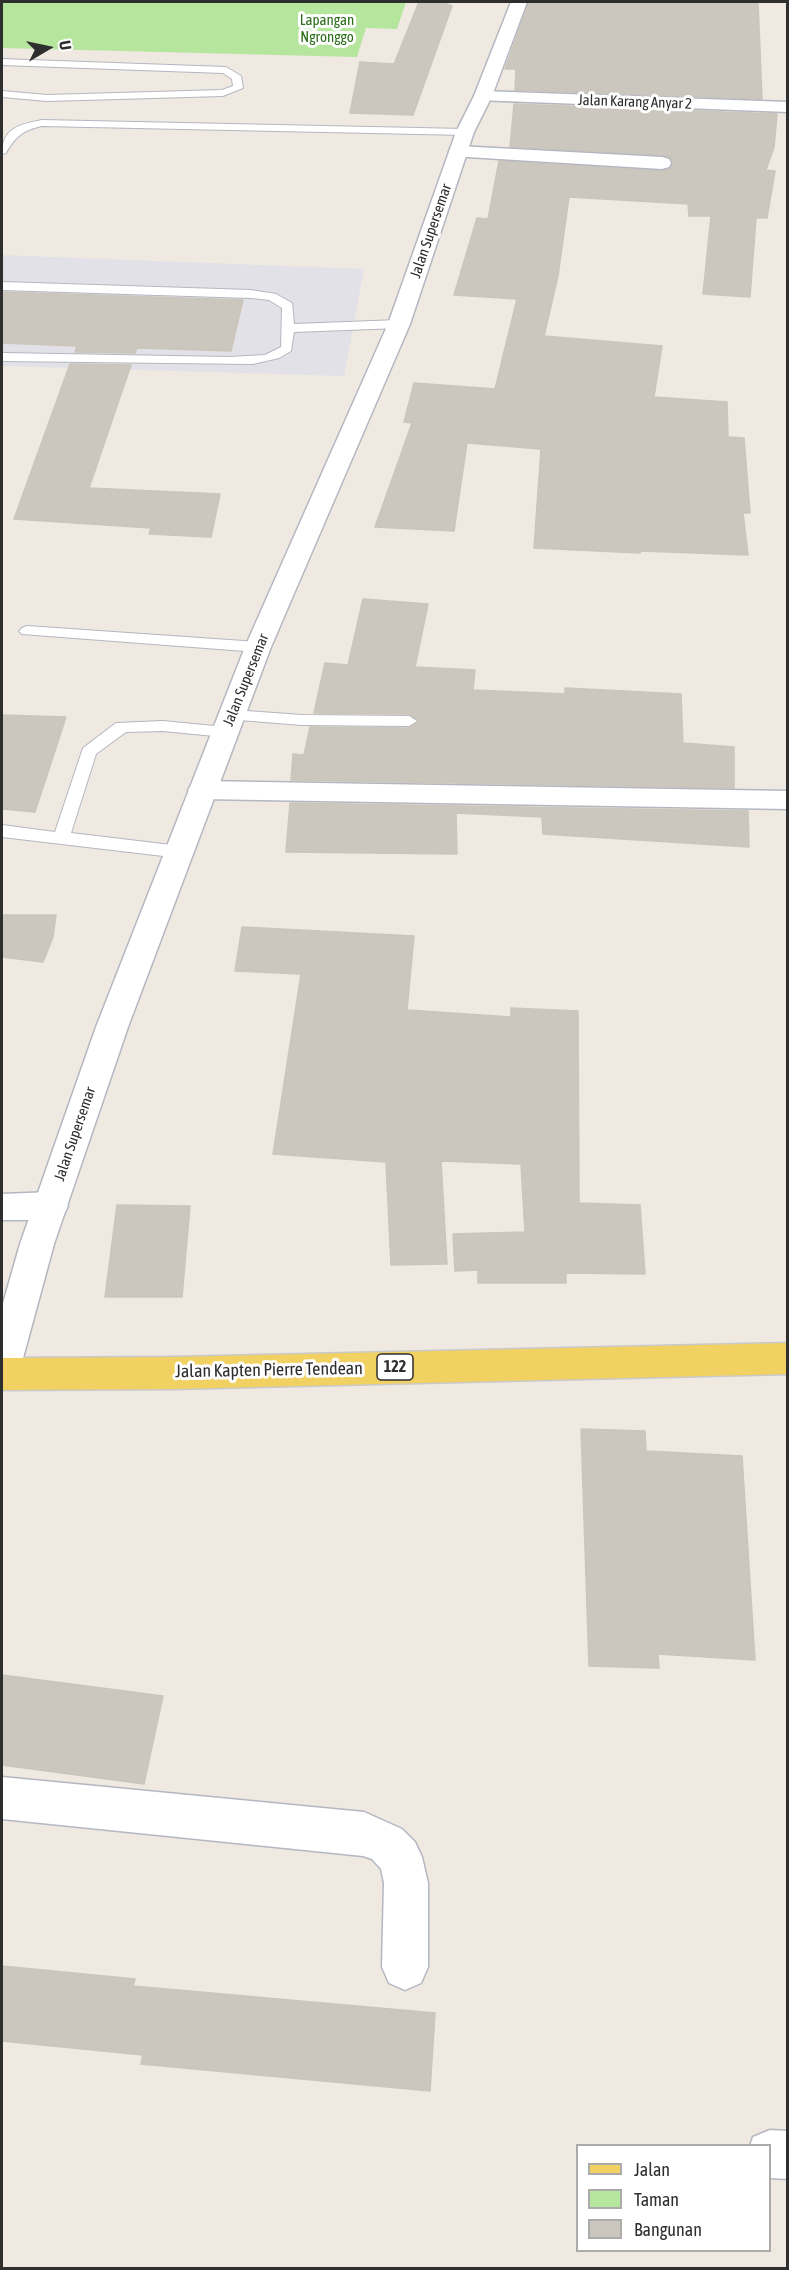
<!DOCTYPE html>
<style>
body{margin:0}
#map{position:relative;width:789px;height:2270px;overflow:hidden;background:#efe9e1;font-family:"Asap Condensed",sans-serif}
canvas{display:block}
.frame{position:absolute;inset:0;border:3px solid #2e2e2e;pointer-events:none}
.legend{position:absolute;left:576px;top:2144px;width:195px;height:108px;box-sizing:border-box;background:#fff;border:2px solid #ababab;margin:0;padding:8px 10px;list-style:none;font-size:18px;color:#2e2e2e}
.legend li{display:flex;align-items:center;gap:12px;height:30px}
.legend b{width:30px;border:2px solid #ababab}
.north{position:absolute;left:18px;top:18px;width:60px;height:60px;-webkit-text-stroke:4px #fff;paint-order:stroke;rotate:81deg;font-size:16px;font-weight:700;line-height:24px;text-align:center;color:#2e2e2e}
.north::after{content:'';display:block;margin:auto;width:21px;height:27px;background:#2e2e2e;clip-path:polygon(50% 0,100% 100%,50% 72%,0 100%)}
</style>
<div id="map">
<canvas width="789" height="2270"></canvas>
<div class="frame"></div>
<ul class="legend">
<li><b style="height:8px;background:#f2d163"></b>Jalan</li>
<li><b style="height:16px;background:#b6e59e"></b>Taman</li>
<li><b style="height:16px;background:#cbc7bf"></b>Bangunan</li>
</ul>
<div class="north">U</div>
</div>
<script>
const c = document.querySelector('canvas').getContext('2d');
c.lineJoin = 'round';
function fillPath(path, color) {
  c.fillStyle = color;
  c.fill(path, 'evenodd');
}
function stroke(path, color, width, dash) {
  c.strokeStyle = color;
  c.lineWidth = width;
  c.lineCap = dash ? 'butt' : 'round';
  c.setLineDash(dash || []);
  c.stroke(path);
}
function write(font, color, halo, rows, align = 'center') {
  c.font = font + ' "Asap Condensed",sans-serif';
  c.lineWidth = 6;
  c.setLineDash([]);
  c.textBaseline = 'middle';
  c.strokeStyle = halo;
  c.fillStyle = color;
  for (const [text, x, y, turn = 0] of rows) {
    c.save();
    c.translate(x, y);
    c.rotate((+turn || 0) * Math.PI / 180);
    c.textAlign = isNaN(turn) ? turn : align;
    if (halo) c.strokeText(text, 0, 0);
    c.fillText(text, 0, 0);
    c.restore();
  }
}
fillPath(new Path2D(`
 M 2,255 L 364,269 L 344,376 L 2,366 Z`), '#e3e1e8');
fillPath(new Path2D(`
 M 2,2 L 406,2 L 397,29 L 366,28 L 357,57 L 2,48 Z`), '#b6e59e');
const building = new Path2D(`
 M 419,2 L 441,2 L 452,6 L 413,115 L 350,113 L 360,62 L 394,64 Z
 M 529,2 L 758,2 L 762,99 L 515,90 L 516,69 L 505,69 Z
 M 514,104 L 777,114 L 774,147 L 766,170 L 775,171 L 767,218 L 756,218 L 750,297 L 703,294 L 711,216 L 689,216 L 688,204 L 569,197 L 558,276 L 544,336 L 662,346 L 654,397 L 727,402 L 728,437 L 744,438 L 750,513 L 743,513 L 748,555 L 641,551 L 640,553 L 534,548 L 541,449 L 467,443 L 454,531 L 375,527 L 412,423 L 404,422 L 414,383 L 495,389 L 517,299 L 454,295 L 477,218 L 488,219 L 499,161 L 662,171 L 670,169 L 673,164 L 671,158 L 662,155 L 510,147 Z
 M 2,292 L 243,300 L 231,351 L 137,348 L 135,353 L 75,352 L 77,346 L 2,343 Z
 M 70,364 L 131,365 L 89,488 L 220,494 L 211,537 L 149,534 L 151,528 L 14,519 Z
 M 363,599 L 428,604 L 415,667 L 475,670 L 473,690 L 565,694 L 565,688 L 681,694 L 683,743 L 734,747 L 734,788 L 291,780 L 293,754 L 304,755 L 310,727 L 409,728 L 419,722 L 409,714 L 314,713 L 325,663 L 348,665 Z
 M 2,715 L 66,717 L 35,812 L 2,809 Z
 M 290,803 L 748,811 L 749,847 L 543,834 L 542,817 L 456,813 L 457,854 L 286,852 Z
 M 2,915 L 56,915 L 53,937 L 43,962 L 2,957 Z
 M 242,927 L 414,936 L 407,1010 L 511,1017 L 511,1008 L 578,1011 L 579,1203 L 640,1205 L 645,1274 L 566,1273 L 566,1283 L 478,1283 L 478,1270 L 455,1271 L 453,1234 L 525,1232 L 521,1164 L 441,1161 L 447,1264 L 391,1265 L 386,1162 L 273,1154 L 301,974 L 235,971 Z
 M 117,1205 L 190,1206 L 182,1297 L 105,1297 Z
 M 581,1429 L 645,1431 L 646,1451 L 742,1456 L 755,1660 L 658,1654 L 659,1668 L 589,1666 Z
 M 2,1675 L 163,1696 L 144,1784 L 2,1765 Z
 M 2,1966 L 135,1979 L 133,1986 L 435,2013 L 430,2091 L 141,2064 L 143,2055 L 2,2041 Z`);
fillPath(building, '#cbc7bf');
stroke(building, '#cbc5ba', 1.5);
const service = new Path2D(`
 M 2,59 L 226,67 L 241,76 L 243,88 L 223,96 L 47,101 L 2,97 L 2,91 L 47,95 L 222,90 L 233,86 L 232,79 L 223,73 L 2,65 Z
 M 42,120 L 465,129 L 470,132 L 465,135 L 42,126 C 23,130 15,137 6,153 L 2,154 C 2,128 20,124 42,120 Z
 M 2,282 L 251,290 L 276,294 L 292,303 L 294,324 L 399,320 L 405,324 L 399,328 L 294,332 L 291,351 L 279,358 L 253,364 L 2,361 L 2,353 L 230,357 L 265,355 L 281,347 L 282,308 L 269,300 L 251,298 L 2,290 Z
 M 27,626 L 258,642 L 266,647 L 258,652 L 22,634 L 19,631 L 22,628 Z
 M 233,710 L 302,715 L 409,716 L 417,721 L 409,726 L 302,725 L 227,719 L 225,715 Z
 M 163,721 L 225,727 L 233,732 L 225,737 L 163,731 L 126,732 L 96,754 L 71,833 L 180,846 L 186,848 L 189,852 L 186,856 L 180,858 L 2,837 L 2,825 L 55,832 L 83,748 L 116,723 Z`);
const minor = new Path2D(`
 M 483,91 L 788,102 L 788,112 L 477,100 L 474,96 L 477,92 Z
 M 458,146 L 662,157 L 669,159 L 671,163 L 669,167 L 662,169 L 451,156 L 449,152 L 451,148 Z
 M 202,781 L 788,791 L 788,809 L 202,799 L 192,796 L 188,790 L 192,784 Z
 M 51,1192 L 63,1196 L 68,1206 L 63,1216 L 51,1220 L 2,1220 L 2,1194 Z
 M 2,1777 L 364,1812 L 402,1829 L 415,1842 L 422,1857 L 428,1883 L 428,1967 L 421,1983 L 405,1990 L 389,1983 L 382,1967 L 384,1883 L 381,1869 L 372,1859 L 363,1856 L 2,1819 Z
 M 770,2130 L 788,2131 L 788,2179 L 770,2178 L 770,2146 L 750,2146 L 753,2137 Z`);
const secondary = new Path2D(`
 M 511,2 L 527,2 L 492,96 L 474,132 L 410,324 L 271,647 L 128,1027 L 54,1244 L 20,1369 L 15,1380 L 2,1384 L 2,1307 L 20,1244 L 96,1027 L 245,647 L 388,324 L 456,132 L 474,96 Z`);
const primary = new Path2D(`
 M 788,1343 L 788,1374 L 174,1389 L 2,1390 L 2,1358 L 174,1357 Z`);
stroke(service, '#b4b7c1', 2);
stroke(minor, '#b4b7c1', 3);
stroke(secondary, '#b4b7c1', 3);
stroke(primary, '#c9c9c9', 3);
fillPath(service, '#fff');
fillPath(minor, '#fff');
fillPath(secondary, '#fff');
fillPath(primary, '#f2d163');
write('15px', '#2c6e1b', '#fff', [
 ["Lapangan",327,20],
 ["Ngronggo",327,37]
]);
write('15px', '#2e2e2e', '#fff', [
 ["Jalan Karang Anyar 2",635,102,2],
 ["Jalan Supersemar",431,231,-71],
 ["Jalan Supersemar",246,680,-68],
 ["Jalan Supersemar",75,1134,-71]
]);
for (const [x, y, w] of [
 [395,1367,36]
]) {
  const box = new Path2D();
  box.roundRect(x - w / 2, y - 13, w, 26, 4.5);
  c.fillStyle = '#fff';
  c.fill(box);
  stroke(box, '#2e2e2e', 1.5);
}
write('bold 16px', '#2e2e2e', null, [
 ["122",395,1367]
]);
write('18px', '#2e2e2e', '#fff', [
 ["Jalan Kapten Pierre Tendean",269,1370,-1]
]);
</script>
